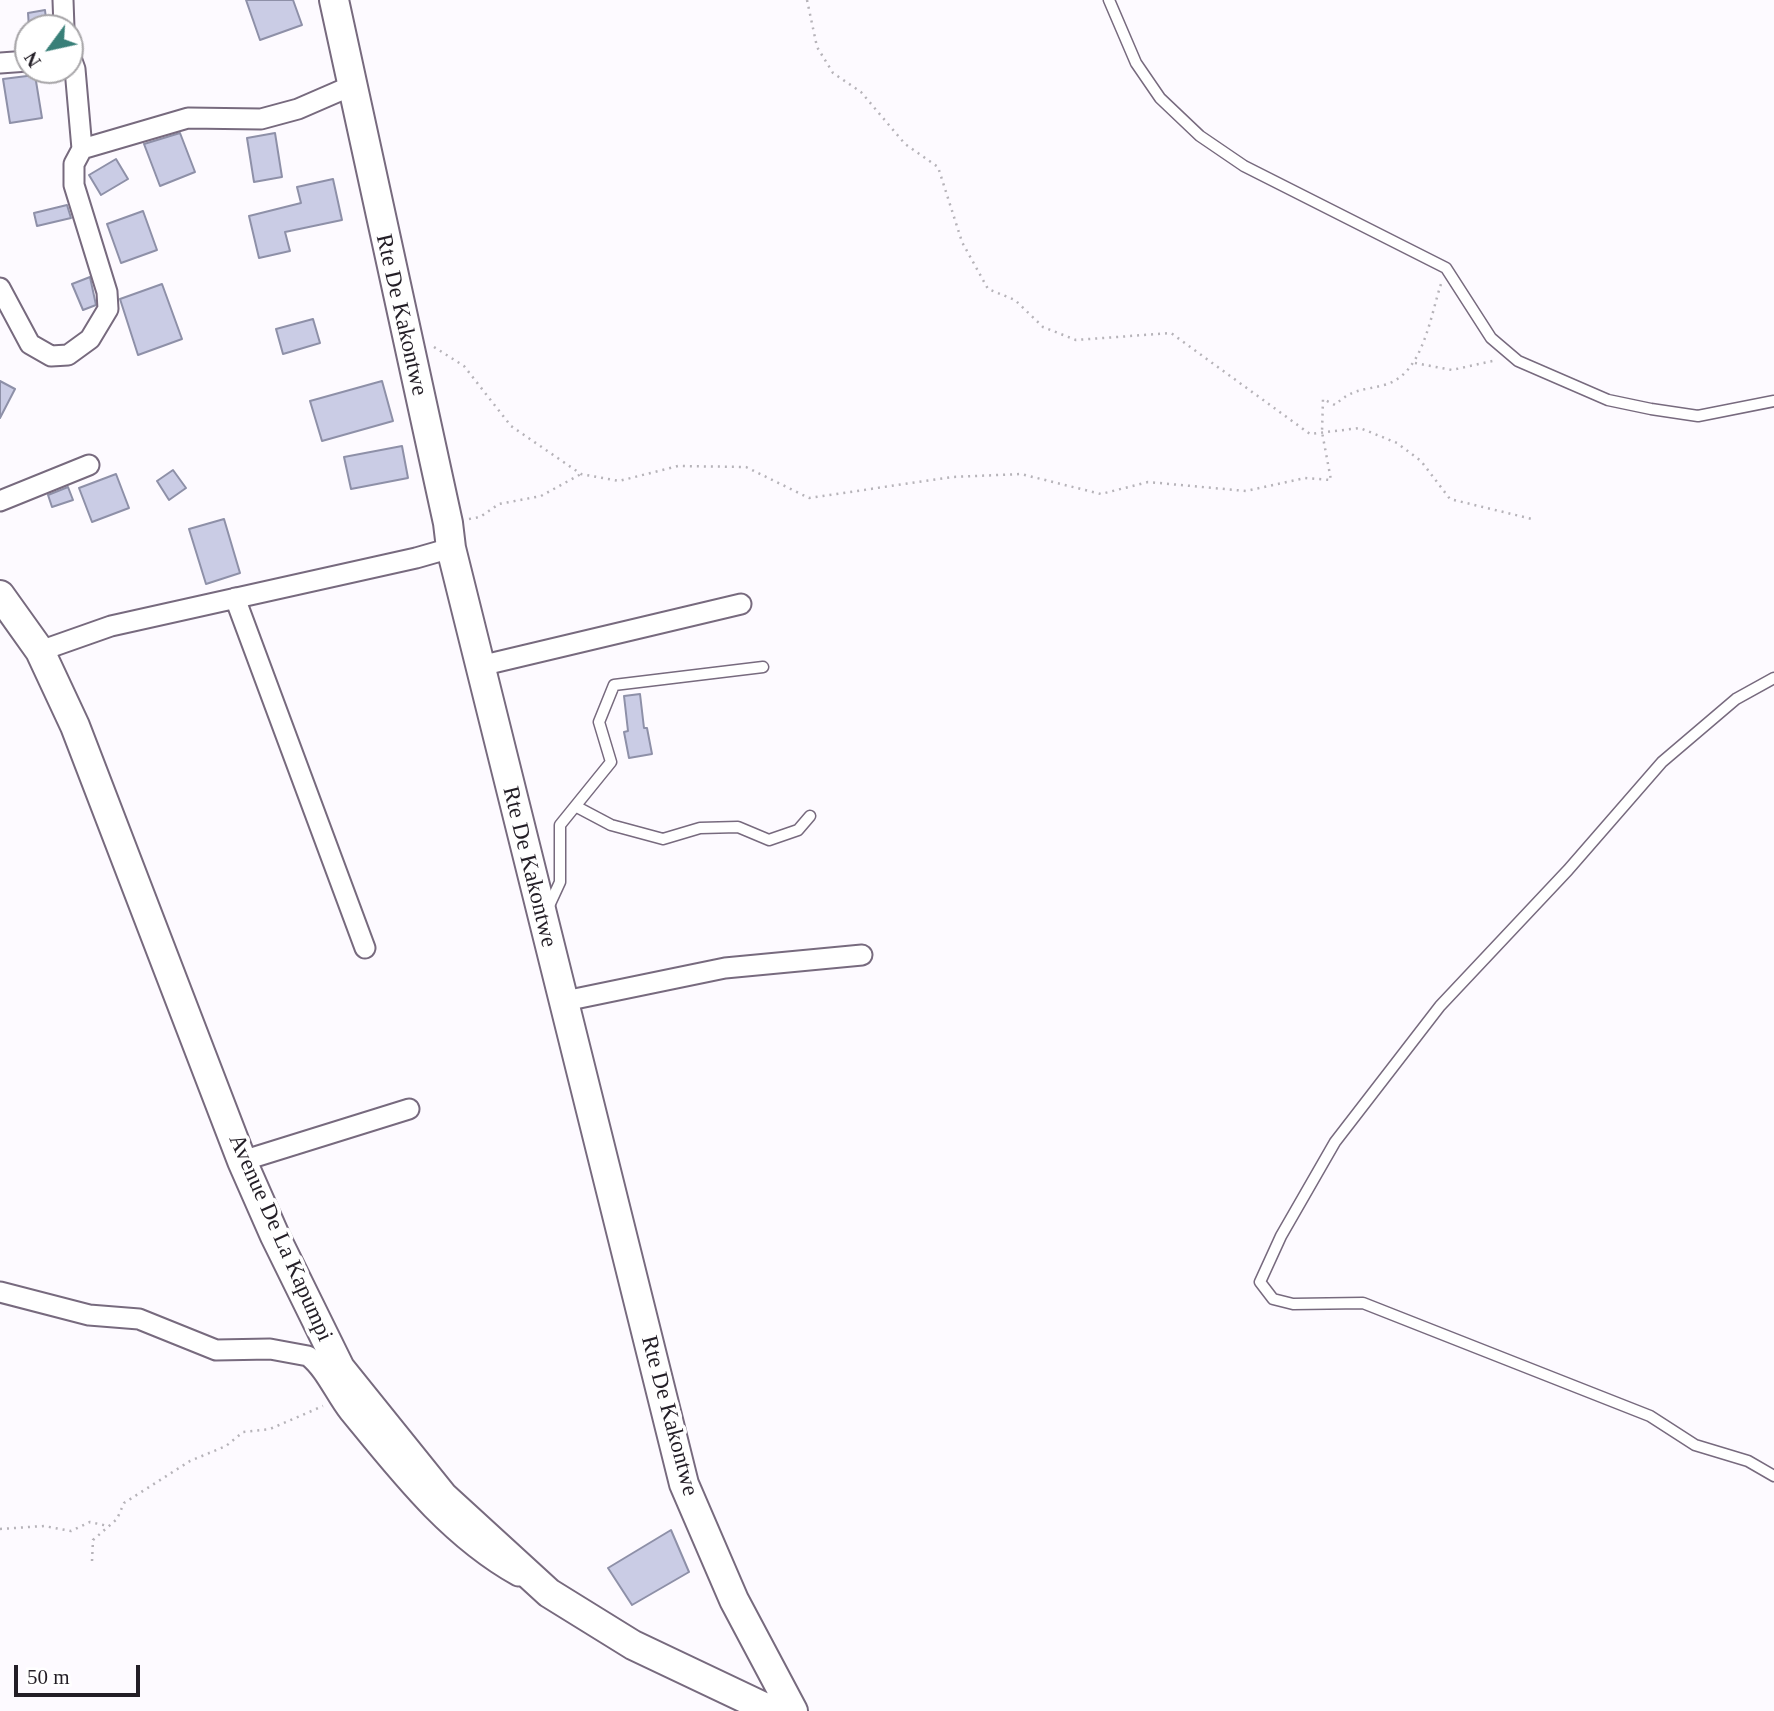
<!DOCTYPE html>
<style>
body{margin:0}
#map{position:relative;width:1774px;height:1711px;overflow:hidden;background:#fdfaff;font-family:Georgia,serif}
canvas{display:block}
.north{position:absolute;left:14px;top:14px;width:70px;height:70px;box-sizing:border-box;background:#fff;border:2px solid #a7a5a8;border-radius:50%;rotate:237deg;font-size:19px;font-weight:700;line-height:28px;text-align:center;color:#231e26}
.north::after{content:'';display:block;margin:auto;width:24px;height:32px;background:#387f78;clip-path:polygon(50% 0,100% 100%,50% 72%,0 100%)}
.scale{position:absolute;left:14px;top:1665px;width:126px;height:32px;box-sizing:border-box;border:4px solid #231e26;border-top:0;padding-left:9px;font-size:21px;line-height:24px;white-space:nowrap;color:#231e26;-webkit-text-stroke:5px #fff;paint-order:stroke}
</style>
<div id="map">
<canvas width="1774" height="1711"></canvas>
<div class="north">N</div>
<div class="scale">50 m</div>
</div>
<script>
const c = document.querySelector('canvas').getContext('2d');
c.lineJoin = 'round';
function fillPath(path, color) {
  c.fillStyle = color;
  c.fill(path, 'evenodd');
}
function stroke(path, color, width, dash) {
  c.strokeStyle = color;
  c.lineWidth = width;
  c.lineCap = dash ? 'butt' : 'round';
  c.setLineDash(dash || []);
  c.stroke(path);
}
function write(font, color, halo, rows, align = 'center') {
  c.font = font + ' Georgia,serif';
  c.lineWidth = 7;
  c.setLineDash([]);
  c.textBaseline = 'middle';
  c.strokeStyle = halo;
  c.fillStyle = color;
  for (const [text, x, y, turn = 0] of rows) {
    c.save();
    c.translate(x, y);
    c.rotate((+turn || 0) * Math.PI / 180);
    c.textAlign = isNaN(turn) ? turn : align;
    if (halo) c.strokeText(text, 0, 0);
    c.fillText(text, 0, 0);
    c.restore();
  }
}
const building = new Path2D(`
 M 246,0 L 293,0 L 302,25 L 260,40 Z
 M 45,10 L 47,28 L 29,28 L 28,13 Z
 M 35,75 L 42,118 L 10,123 L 3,79 Z
 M 180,133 L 195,172 L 160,186 L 144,144 Z
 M 275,133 L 282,177 L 254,182 L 247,138 Z
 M 116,159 L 128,179 L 101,195 L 89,175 Z
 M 333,179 L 342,220 L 285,232 L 290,251 L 259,258 L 249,216 L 301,203 L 297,187 Z
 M 67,205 L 71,218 L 37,226 L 34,213 Z
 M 143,211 L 157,250 L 121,263 L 107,224 Z
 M 90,277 L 96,305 L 83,310 L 72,284 Z
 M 162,284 L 182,339 L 138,355 L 120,299 Z
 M 313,319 L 320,343 L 283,354 L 276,329 Z
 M 0,381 L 15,389 L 0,418 Z
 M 382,381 L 393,421 L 322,441 L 310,401 Z
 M 402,446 L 408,478 L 351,489 L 344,457 Z
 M 173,470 L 186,488 L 169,500 L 157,481 Z
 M 116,474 L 129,508 L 92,522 L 79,488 Z
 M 68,487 L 73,500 L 52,507 L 48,495 Z
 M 224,519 L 240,573 L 206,584 L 189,529 Z
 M 640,694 L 644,728 L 647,728 L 652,754 L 629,758 L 624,732 L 628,731 L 624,696 Z
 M 671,1530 L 689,1572 L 632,1605 L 608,1568 Z`);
fillPath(building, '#cacce5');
stroke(building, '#8e90a8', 2);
const lane = new Path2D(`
 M 1109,0 L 1136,63 L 1160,98 L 1200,136 L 1244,166 L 1446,268 L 1491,338 L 1518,361 L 1608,400 L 1651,409 L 1698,416 L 1774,401
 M 1774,678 L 1736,699 L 1662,762 L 1568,870 L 1440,1006 L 1335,1142 L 1281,1236 L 1260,1282 L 1273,1299 L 1293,1304 L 1363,1303 L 1650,1416 L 1695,1445 L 1748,1461 L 1774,1476
 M 577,807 L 611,825 L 663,839 L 700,828 L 738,827 L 769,840 L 798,830 L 810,816
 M 548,908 L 560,882 L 560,825 L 611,762 L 599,722 L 614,685 L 763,667`);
const street = new Path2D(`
 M 63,0 L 64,28
 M 0,63 L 28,61
 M 82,149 L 188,118 L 261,119 L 298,109 L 351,86
 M 0,288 L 30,344 L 51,356 L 68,355 L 90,339 L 108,309 L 107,292 L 74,185 L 74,164 L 82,149 L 75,69 L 70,55
 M 0,501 L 89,465
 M 235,598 L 365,948
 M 40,651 L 111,626 L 416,558 L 451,548
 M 480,666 L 741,604
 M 565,1001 L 725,968 L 862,955
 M 242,1161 L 409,1109
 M 0,1292 L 89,1315 L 139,1319 L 216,1350 L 270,1349 L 308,1356 C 325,1369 335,1394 349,1412 C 399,1473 448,1537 518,1576`);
const secondary = new Path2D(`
 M 334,0 L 448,523 L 451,548 L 684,1484 L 734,1600 L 793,1711
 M 0,595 L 40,651 L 75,726 L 242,1161 L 275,1236 L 340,1368 L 443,1496 L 549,1593 L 633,1645 L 772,1711`);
stroke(lane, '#776a7e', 13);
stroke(street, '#776a7e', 23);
stroke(secondary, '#776a7e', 32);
stroke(new Path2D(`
 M 807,0 L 817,47 L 833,73 L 861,92 L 905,144 L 938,167 L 962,242 L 988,289 L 1015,300 L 1043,327 L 1076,340 L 1171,333 L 1310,434 L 1360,428 L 1397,443 L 1421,461 L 1450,499 L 1532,519
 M 434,347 L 464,366 L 511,426 L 581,474 L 619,481 L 678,466 L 746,467 L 809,498 L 952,477 L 1021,474 L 1101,494 L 1148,482 L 1246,491 L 1305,478 L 1331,480 L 1322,432 L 1323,399 L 1335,405 C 1353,388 1362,391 1384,385 C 1423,375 1430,317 1441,284
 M 1415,363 L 1452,370 L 1497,360
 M 469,519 L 480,517 L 499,504 L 541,496 L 581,474
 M 0,1529 L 44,1526 L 71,1531 L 90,1522 L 108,1526
 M 92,1561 L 93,1540 L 117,1519 L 124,1503 L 190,1461 L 226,1446 L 243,1432 L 270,1429 L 323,1406`), '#b6b3b9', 2.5, [2, 5]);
stroke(lane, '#fff', 10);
stroke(street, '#fff', 19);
stroke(secondary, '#fff', 28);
write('23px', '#231e26', '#fff', [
 ["Rte De Kakontwe",401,315,77],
 ["Rte De Kakontwe",529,867,76],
 ["Avenue De La Kapumpi",280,1238,66],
 ["Rte De Kakontwe",669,1416,75]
]);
</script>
